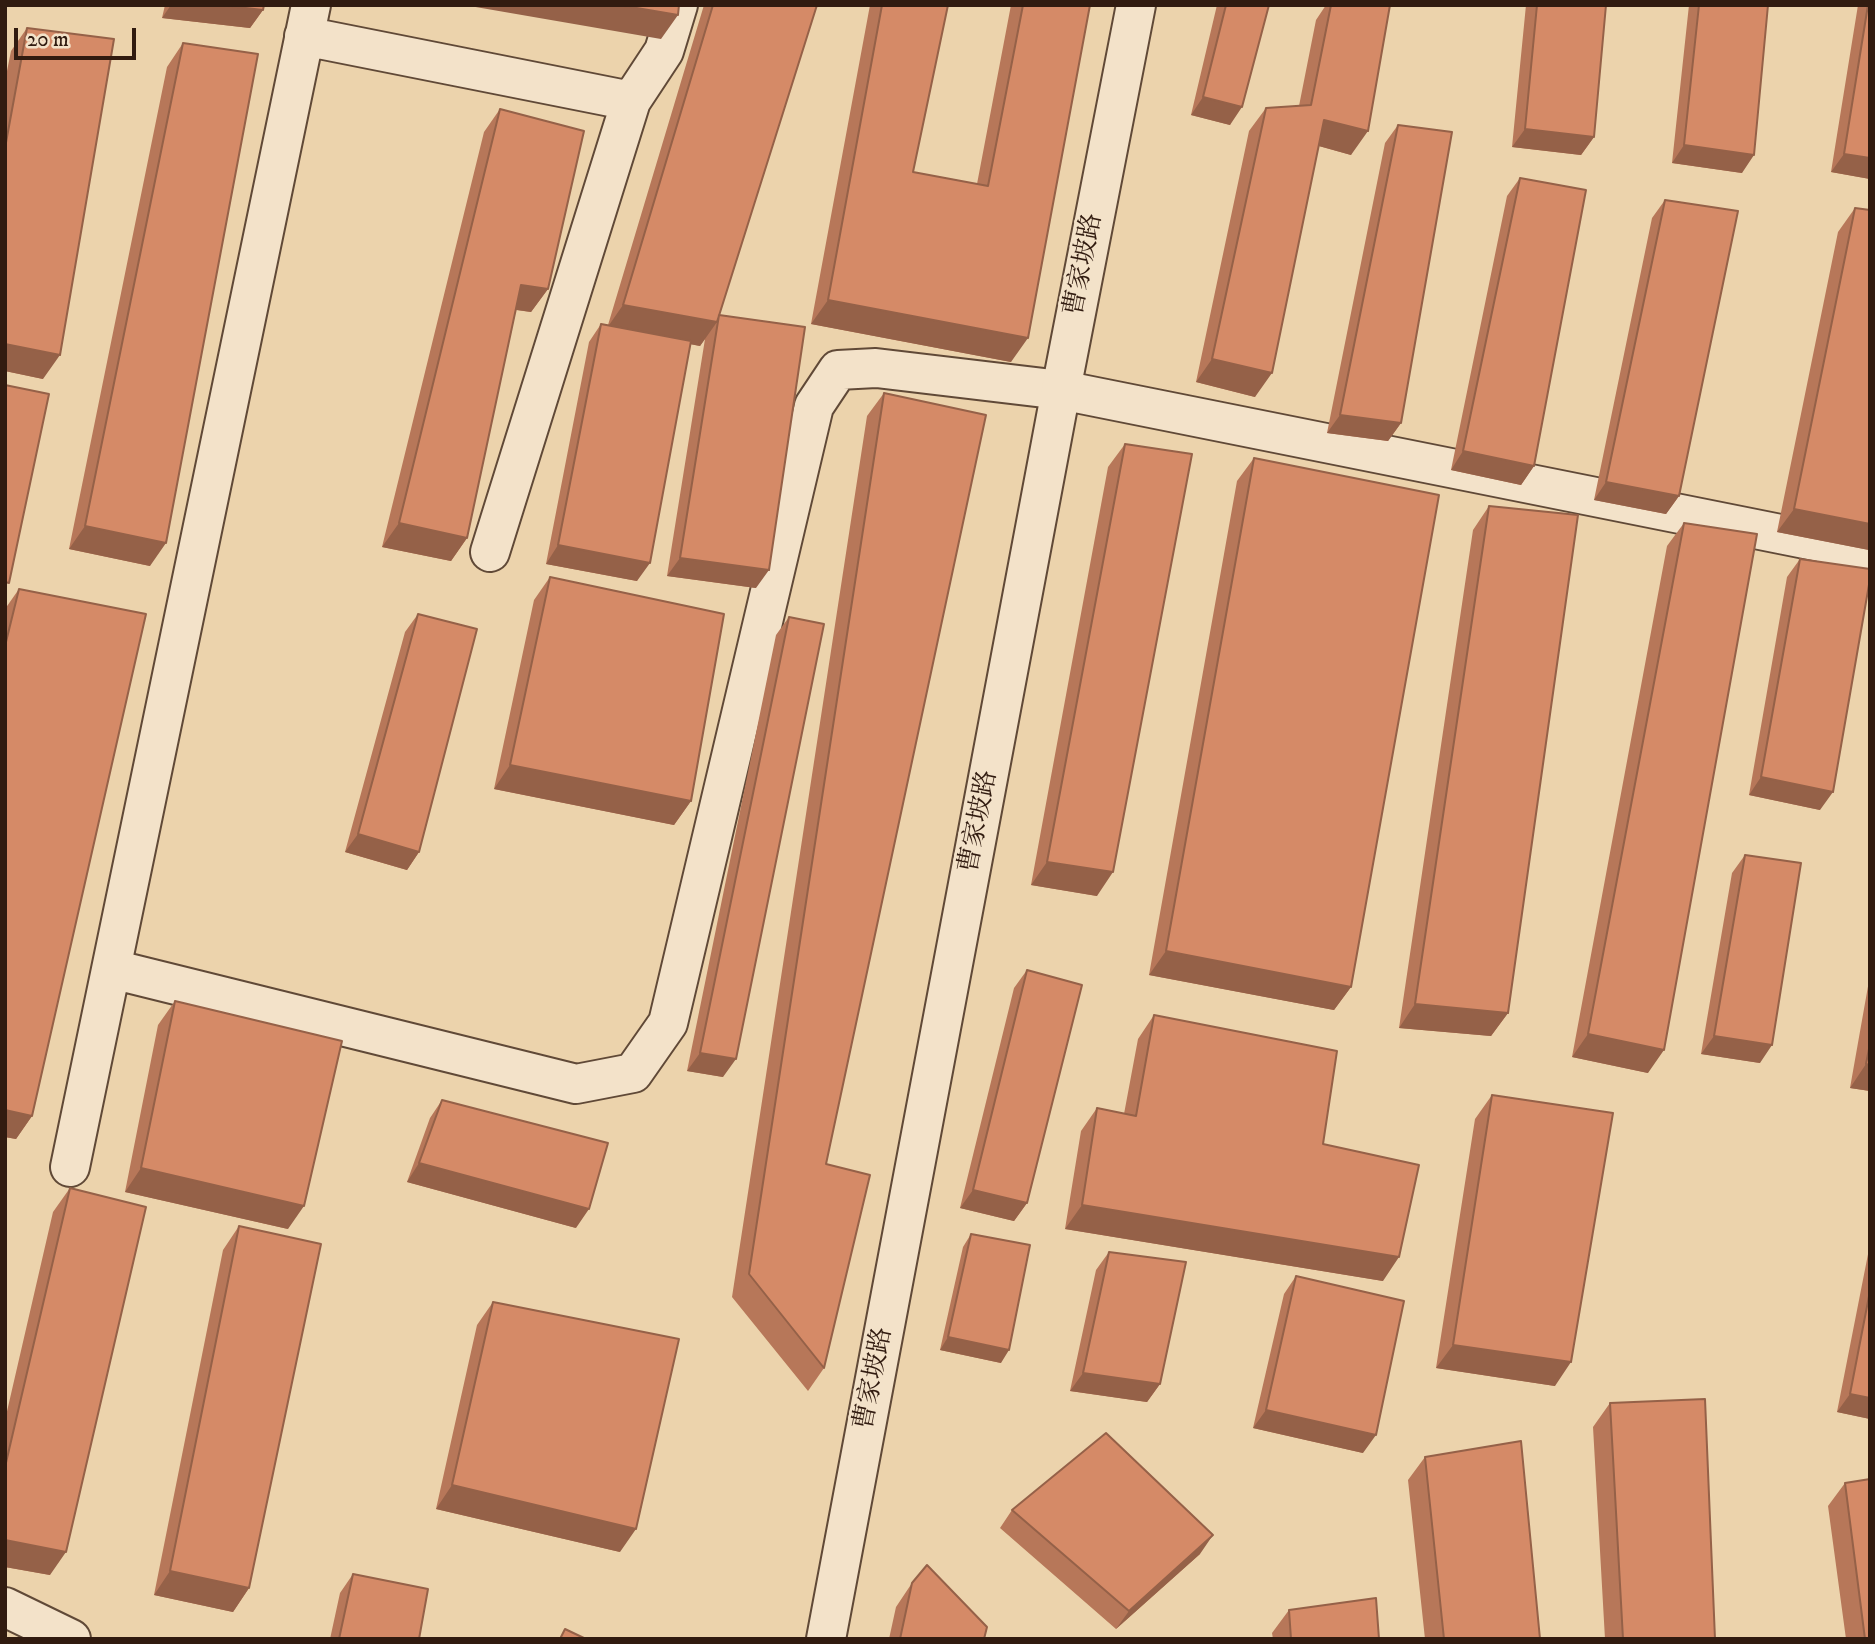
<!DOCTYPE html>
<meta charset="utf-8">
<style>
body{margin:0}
#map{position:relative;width:1875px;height:1644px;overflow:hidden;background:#ecd3ac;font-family:"IM FELL DW Pica",serif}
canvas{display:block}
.frame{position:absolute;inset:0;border:7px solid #311b10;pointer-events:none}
.scale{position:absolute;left:14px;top:28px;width:122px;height:32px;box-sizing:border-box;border:4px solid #311b10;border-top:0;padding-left:9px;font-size:21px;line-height:24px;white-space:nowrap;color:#311b10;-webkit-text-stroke:5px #f3e2c9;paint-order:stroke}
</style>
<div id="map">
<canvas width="1875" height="1644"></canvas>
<div class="frame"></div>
<div class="scale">20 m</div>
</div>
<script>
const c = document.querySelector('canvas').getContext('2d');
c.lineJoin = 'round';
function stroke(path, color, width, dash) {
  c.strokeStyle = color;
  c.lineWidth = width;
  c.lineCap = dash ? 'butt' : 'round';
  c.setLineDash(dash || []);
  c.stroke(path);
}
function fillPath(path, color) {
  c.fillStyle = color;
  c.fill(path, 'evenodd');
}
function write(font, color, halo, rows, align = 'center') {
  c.font = font + ' "IM FELL DW Pica","Noto Serif SC",serif';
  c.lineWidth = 5;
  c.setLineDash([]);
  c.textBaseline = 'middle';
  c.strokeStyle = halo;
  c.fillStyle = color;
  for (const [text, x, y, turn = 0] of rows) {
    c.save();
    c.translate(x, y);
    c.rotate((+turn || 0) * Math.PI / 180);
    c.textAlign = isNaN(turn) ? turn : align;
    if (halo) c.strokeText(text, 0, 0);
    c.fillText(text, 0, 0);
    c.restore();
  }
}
const minor = new Path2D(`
 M 304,36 L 631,101
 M 490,552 L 631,101 L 664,51 L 678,5
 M 112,969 L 576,1084 L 633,1073 L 668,1023 L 814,406 L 838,370 L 876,368 L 1061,390 L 1870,552
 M 70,1167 L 311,5`);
const tertiary = new Path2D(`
 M 5,1607 L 71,1639
 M 826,1639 L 1061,390 L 1136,5`);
stroke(minor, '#604937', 42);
stroke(tertiary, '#604937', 42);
stroke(minor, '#f3e2c9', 38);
stroke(tertiary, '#f3e2c9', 38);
fillPath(new Path2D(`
 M 165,5 L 264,5 L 263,10 L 250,28 L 162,18 Z
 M 704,5 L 817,5 L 719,315 L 756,588 L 667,576 L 705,339 L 700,346 L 690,344 L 637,581 L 546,564 L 589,342 L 601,324 L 608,325 Z
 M 870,5 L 948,5 L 913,172 L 977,184 L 1011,5 L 1090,5 L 1011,362 L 811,324 Z
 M 1217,5 L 1269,5 L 1230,125 L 1191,115 Z
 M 1326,5 L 1390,5 L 1351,155 L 1319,146 L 1255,397 L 1196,382 L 1249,131 L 1266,108 L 1299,106 L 1316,20 Z
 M 1526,5 L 1606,5 L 1594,137 L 1581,155 L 1512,147 Z
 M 1689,5 L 1768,5 L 1742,173 L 1672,163 Z
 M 1858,5 L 1870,5 L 1870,179 L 1831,172 Z
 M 27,28 L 43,379 L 5,371 L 5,81 L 11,51 Z
 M 183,43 L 150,566 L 69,549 L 167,67 Z
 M 500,109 L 548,289 L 531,312 L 516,310 L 467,538 L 451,561 L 382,547 L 484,132 Z
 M 1398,125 L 1401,423 L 1388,441 L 1327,433 L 1385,143 Z
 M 1520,178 L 1534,466 L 1521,485 L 1451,470 L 1507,196 Z
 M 1665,200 L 1679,496 L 1666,514 L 1594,500 L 1652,218 Z
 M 1855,208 L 1870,210 L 1870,549 L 1869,550 L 1777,532 L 1838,232 Z
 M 884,393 L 826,1164 L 824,1368 L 808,1391 L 732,1297 L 867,416 Z
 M 1125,444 L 1097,896 L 1031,885 L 1108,467 Z
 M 1254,458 L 1351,987 L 1334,1010 L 1149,975 L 1237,481 Z
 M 1489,506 L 1508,1013 L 1491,1036 L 1399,1028 L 1473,530 Z
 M 1684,523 L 1648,1073 L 1572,1057 L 1667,546 Z
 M 1800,559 L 1820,810 L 1749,795 L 1787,577 Z
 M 550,577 L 691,801 L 674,825 L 494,789 L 534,600 Z
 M 19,589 L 32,1116 L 16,1139 L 5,1137 L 5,609 Z
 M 418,614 L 419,852 L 407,870 L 345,852 L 405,632 Z
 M 789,617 L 723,1077 L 687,1071 L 776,635 Z
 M 1745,855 L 1760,1063 L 1701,1054 L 1732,873 Z
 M 1027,970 L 1027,1203 L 1014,1221 L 960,1208 L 1014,988 Z
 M 1870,975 L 1870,1091 L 1850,1088 Z
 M 175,1001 L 288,1229 L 125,1192 L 158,1025 Z
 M 1154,1015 L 1323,1144 L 1383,1281 L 1065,1229 L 1081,1131 L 1097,1108 L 1124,1114 L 1138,1039 Z
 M 1492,1095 L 1555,1386 L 1436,1368 L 1475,1119 Z
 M 442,1100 L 576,1228 L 407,1182 L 430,1118 Z
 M 70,1188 L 50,1575 L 5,1567 L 5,1420 L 53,1212 Z
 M 239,1226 L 249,1588 L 233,1612 L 154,1595 L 223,1250 Z
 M 971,1234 L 1001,1363 L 940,1350 L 963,1247 Z
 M 1870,1244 L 1870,1419 L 1837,1412 Z
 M 1109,1252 L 1160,1384 L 1147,1402 L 1070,1391 L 1096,1270 Z
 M 1296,1276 L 1363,1453 L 1253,1428 L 1284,1294 Z
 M 493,1302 L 620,1552 L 436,1509 L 477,1325 Z
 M 1610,1403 L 1715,1639 L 1605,1639 L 1593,1427 Z
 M 1425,1457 L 1540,1639 L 1425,1639 L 1408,1480 Z
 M 1845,1483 L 1870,1639 L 1846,1639 L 1828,1506 Z
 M 1012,1510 L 1200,1554 L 1116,1629 L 1000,1528 Z
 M 353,1574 L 419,1639 L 330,1639 L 340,1593 Z
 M 912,1583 L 984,1639 L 889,1639 L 896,1607 Z
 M 1289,1610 L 1379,1639 L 1273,1639 L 1272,1633 Z`), '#b77759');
fillPath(new Path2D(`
 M 171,5 L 220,5 L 263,10 L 250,28 L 162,18 Z
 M 464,5 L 619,5 L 678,15 L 661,39 Z
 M 1203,97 L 1242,107 L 1230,125 L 1191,115 Z
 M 1324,120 L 1368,131 L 1351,155 L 1308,143 Z
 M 1525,129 L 1594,137 L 1581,155 L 1512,147 Z
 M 1684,145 L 1754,155 L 1742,173 L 1672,163 Z
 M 1844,154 L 1870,158 L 1870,179 L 1831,172 Z
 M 521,285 L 548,289 L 531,312 L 504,308 Z
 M 828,300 L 1028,338 L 1011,362 L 811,324 Z
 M 623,305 L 717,322 L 700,346 L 607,328 Z
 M 5,344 L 60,355 L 43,379 L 5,371 Z
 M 1212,359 L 1272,373 L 1255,397 L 1196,382 Z
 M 1340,415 L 1401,423 L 1388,441 L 1327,433 Z
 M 1463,451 L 1534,466 L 1521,485 L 1451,470 Z
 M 1606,482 L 1679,496 L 1666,514 L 1594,500 Z
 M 1794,509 L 1870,524 L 1870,549 L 1869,550 L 1777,532 Z
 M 399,523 L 467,538 L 451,561 L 382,547 Z
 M 85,526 L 166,543 L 150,566 L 69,549 Z
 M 558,545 L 650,563 L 637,581 L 546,564 Z
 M 680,558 L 769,570 L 756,588 L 667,576 Z
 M 510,765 L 691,801 L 674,825 L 494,789 Z
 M 1761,777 L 1833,792 L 1820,810 L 1749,795 Z
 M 358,834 L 419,852 L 407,870 L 345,852 Z
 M 1047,862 L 1113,872 L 1097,896 L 1031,885 Z
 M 1166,951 L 1351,987 L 1334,1010 L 1149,975 Z
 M 1415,1004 L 1508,1013 L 1491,1036 L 1399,1028 Z
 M 1588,1034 L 1664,1050 L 1648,1073 L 1572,1057 Z
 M 1714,1036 L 1772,1045 L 1760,1063 L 1701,1054 Z
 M 700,1053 L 736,1059 L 723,1077 L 687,1071 Z
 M 1866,1064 L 1870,1065 L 1870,1091 L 1850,1088 Z
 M 5,1110 L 32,1116 L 16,1139 L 5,1137 Z
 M 419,1163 L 589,1209 L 576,1228 L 407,1182 Z
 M 141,1168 L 304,1206 L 288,1229 L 125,1192 Z
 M 973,1190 L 1027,1203 L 1014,1221 L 960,1208 Z
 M 1082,1205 L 1399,1257 L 1383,1281 L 1065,1229 Z
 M 948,1337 L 1009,1350 L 1001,1363 L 940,1350 Z
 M 1453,1345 L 1571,1362 L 1555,1386 L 1436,1368 Z
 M 1083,1373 L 1160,1384 L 1147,1402 L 1070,1391 Z
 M 1850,1394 L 1870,1398 L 1870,1419 L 1837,1412 Z
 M 1266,1410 L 1376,1435 L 1363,1453 L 1253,1428 Z
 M 452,1485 L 636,1529 L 620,1552 L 436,1509 Z
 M 1213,1535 L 1200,1554 L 1116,1629 L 1129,1611 Z
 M 5,1540 L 66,1552 L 50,1575 L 5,1567 Z
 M 170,1571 L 249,1588 L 233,1612 L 154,1595 Z`), '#956148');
const building = new Path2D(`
 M 220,5 L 264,5 L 263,10 Z
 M 619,5 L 679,5 L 678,15 Z
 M 713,5 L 817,5 L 717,322 L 623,305 Z
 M 882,5 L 948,5 L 913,172 L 988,186 L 1023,5 L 1090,5 L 1028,338 L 828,300 Z
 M 1226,5 L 1269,5 L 1242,107 L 1203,97 Z
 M 1331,5 L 1390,5 L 1368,131 L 1324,120 L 1272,373 L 1212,359 L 1266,108 L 1311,105 Z
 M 1537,5 L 1606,5 L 1594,137 L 1525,129 Z
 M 1699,5 L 1768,5 L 1754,155 L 1684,145 Z
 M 1868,5 L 1870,5 L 1870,158 L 1844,154 Z
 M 27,28 L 114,39 L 60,355 L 5,344 L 5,148 Z
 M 183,43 L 258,54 L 166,543 L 85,526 Z
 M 500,109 L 584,131 L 548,289 L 521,285 L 467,538 L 399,523 Z
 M 1398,125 L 1452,132 L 1401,423 L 1340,415 Z
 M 1520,178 L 1586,190 L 1534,466 L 1463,451 Z
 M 1665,200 L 1738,211 L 1679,496 L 1606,482 Z
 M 1855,208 L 1870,210 L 1870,524 L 1794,509 Z
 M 719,315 L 805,327 L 769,570 L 680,558 Z
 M 601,324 L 691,341 L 650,563 L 558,545 Z
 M 5,385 L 49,394 L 9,583 L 5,582 Z
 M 884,393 L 986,415 L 826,1164 L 870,1175 L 824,1368 L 749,1274 Z
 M 1125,444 L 1192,454 L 1113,872 L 1047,862 Z
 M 1254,458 L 1439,495 L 1351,987 L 1166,951 Z
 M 1489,506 L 1578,515 L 1508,1013 L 1415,1004 Z
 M 1684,523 L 1757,534 L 1664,1050 L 1588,1034 Z
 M 1800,559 L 1870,569 L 1870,579 L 1833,792 L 1761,777 Z
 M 550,577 L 724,614 L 691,801 L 510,765 Z
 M 19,589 L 146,614 L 32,1116 L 5,1110 L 5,646 Z
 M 418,614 L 477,629 L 419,852 L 358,834 Z
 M 789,617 L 824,624 L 736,1059 L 700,1053 Z
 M 1745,855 L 1801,863 L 1772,1045 L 1714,1036 Z
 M 1027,970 L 1082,985 L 1027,1203 L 973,1190 Z
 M 175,1001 L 342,1041 L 304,1206 L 141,1168 Z
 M 1154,1015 L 1337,1051 L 1323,1144 L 1419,1165 L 1399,1257 L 1082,1205 L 1097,1108 L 1136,1116 Z
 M 1870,1044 L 1870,1065 L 1866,1064 Z
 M 1492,1095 L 1613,1113 L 1571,1362 L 1453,1345 Z
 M 442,1100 L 608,1143 L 589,1209 L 419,1163 Z
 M 70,1188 L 146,1207 L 66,1552 L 5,1540 L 5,1467 Z
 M 239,1226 L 321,1244 L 249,1588 L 170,1571 Z
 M 971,1234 L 1030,1245 L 1009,1350 L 948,1337 Z
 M 1109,1252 L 1186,1262 L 1160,1384 L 1083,1373 Z
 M 1296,1276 L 1404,1301 L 1376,1435 L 1266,1410 Z
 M 1870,1291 L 1870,1398 L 1850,1394 Z
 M 493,1302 L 679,1339 L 636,1529 L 452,1485 Z
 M 1705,1399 L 1715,1639 L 1623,1639 L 1610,1403 Z
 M 1106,1433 L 1213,1535 L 1129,1611 L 1012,1510 Z
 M 1521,1441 L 1540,1639 L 1444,1639 L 1425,1457 Z
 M 1870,1479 L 1870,1639 L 1865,1639 L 1845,1483 Z
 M 927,1565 L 987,1627 L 984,1639 L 900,1639 L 912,1583 Z
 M 353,1574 L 428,1589 L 419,1639 L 339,1639 Z
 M 1376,1598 L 1379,1639 L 1291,1639 L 1289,1610 Z
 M 565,1629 L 586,1639 L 560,1639 Z`);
fillPath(building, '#d58a67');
stroke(building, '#956148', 2);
write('26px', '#311b10', '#f3e2c9', [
 ["曹家坡路",1085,265,-79],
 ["曹家坡路",980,822,-79],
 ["曹家坡路",875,1379,-79]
]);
</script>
